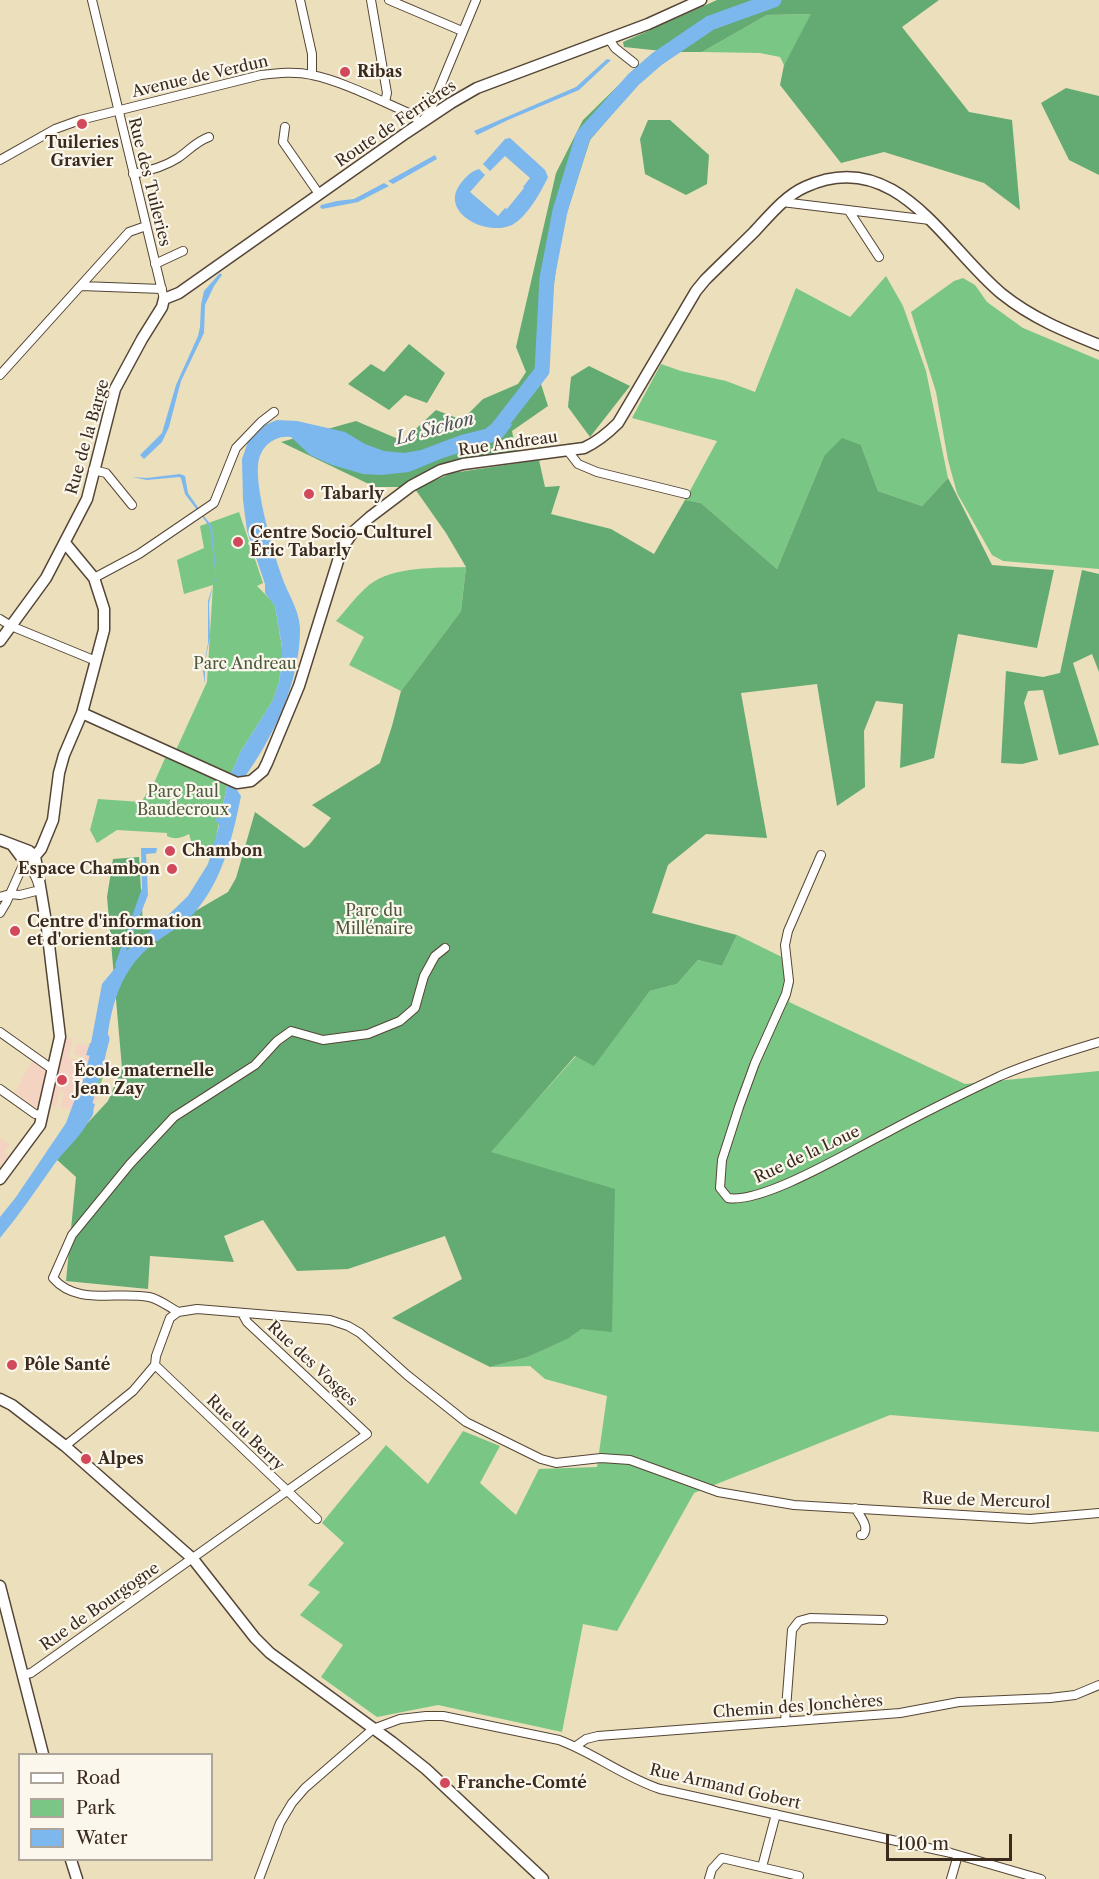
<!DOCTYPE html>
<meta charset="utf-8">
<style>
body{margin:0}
#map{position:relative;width:1099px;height:1879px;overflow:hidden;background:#ebdfbc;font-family:"Libre Caslon Text",serif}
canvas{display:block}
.legend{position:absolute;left:18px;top:1753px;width:195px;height:108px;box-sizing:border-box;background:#fbf7ec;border:2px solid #aea59a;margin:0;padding:8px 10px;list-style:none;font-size:18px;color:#3b2a1e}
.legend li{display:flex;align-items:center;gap:12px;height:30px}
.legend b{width:30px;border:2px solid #aea59a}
.scale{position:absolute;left:886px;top:1834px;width:126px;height:27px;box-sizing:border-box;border:3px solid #3b2a1e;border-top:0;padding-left:8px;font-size:18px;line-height:21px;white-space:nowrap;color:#3b2a1e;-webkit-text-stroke:4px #fbf7ec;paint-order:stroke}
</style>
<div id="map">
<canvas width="1099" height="1879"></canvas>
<ul class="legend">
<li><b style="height:8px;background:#fff"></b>Road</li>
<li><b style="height:16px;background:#7ac685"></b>Park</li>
<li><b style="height:16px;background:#7cb7ee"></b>Water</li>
</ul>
<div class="scale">100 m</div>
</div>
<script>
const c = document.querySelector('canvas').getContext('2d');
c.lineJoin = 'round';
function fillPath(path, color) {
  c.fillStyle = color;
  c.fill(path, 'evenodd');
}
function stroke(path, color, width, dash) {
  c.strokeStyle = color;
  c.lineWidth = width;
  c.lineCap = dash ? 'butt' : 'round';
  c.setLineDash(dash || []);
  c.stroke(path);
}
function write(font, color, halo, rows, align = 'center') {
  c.font = font + ' "Libre Caslon Text",serif';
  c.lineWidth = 4.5;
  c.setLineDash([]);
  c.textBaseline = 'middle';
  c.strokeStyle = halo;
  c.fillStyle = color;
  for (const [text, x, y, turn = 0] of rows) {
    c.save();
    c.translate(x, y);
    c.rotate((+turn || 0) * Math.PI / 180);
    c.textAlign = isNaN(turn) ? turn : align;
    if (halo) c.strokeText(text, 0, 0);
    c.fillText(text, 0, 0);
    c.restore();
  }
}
fillPath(new Path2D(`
 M 66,1038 L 73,1039 L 69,1058 L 82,1061 L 83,1057 L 74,1054 L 77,1043 L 89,1046 L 87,1055 L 108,1060 L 95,1104 L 76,1099 L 72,1110 L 60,1107 L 64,1092 L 60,1090 L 56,1108 L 49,1105 L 35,1107 L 15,1092 L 32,1061 L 37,1065 L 60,1059 Z
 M 0,1138 L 10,1145 L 5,1151 L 8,1156 L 0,1166 Z`), '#f5d3c2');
fillPath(new Path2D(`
 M 812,14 L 784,65 L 780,57 L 760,53 L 702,52 L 767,15 Z
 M 886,276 L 903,306 L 926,371 L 948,478 L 922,506 L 878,491 L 861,445 L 824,456 L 777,569 L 701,503 L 685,500 L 717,441 L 632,418 L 661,364 L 681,371 L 726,381 L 755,392 L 796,288 L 850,317 Z
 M 963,278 L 975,285 L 987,302 L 1023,328 L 1099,360 L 1099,569 L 1003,561 L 992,555 L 957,493 L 948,460 L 936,392 L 911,312 L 954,281 Z
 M 239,512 L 263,583 L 257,586 L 270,599 L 275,606 L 282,648 L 282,662 L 279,682 L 273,700 L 241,751 L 230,776 L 176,750 L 207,682 L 213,585 L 184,594 L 177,560 L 204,548 L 200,526 Z
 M 466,567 L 461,611 L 401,691 L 349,665 L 364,637 L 336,621 C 347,609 357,595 369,585 C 393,566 437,568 466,567 Z
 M 166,756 L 227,785 L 214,847 L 193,847 L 189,834 C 181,838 176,840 167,836 L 167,833 L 117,830 L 97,843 L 90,830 L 98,799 L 141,802 L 154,783 Z
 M 737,935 L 790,961 L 794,983 L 789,1002 L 965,1084 L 1099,1071 L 1099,1432 L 890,1415 L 694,1493 L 617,1631 L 583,1624 L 562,1732 L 438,1705 L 377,1717 L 321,1677 L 343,1645 L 300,1615 L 320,1592 L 308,1585 L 344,1543 L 322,1523 L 386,1445 L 428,1484 L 463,1431 L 500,1446 L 480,1483 L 516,1515 L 539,1469 L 597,1467 L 607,1396 L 545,1379 L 530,1366 L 490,1367 L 528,1357 L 566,1339 L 582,1329 L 490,1152 L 576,1056 L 594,1065 L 650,991 L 677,984 L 698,960 L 722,966 Z
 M 87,1066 L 105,1070 L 97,1096 L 81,1090 Z`), '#7ac685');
fillPath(new Path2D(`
 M 717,0 L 939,0 L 902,27 L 969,112 L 1012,120 L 1020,210 L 984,183 L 884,152 L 841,163 L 780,85 L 784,65 L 811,14 L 767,15 L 702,52 L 672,52 L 624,47 L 623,42 Z
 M 633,71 L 643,78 L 590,140 L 562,228 L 540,381 L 548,406 L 512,431 L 516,451 L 441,466 L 404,487 L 375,487 L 281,442 L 356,421 L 403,441 L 436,410 L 462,420 L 483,399 L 518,384 L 526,372 L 516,347 L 556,173 L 583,120 Z
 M 1066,88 L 1099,96 L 1099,175 L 1069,160 L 1041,103 Z
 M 648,120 L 670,120 L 709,155 L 707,184 L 686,195 L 645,174 L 640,139 Z
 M 409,344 L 445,373 L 427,403 L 405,395 L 389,410 L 348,384 L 371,364 L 384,372 Z
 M 589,366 L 630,386 L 590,437 L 568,407 L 571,377 Z
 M 842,438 L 861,445 L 878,491 L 922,506 L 948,478 L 992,565 L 1054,570 L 1037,648 L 958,634 L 934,758 L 900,768 L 903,704 L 876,701 L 864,731 L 865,787 L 837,806 L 817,684 L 741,693 L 767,838 L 706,834 L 668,865 L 652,913 L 737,935 L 722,966 L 698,960 L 677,984 L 650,991 L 594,1066 L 575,1056 L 491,1152 L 615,1189 L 612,1332 L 582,1329 L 567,1339 L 528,1357 L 490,1367 L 392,1318 L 462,1279 L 445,1236 L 348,1269 L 297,1271 L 263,1220 L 224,1236 L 234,1262 L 150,1256 L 148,1289 L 66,1281 L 76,1177 L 55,1158 L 108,1101 L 122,1068 L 107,897 L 113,859 L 139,857 L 143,924 L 180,920 L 228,892 L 236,878 L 255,812 L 304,848 L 309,845 L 331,818 L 312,805 L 380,763 L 392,726 L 401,691 L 461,611 L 466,567 L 446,533 L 415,489 L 452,473 L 539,460 L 545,487 L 560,486 L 551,514 L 611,529 L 654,554 L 685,500 L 701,503 L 777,569 L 824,456 Z
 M 1082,570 L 1099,574 L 1099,672 L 1092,654 L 1073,663 L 1099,745 L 1059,755 L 1043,690 L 1028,691 L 1024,703 L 1038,760 L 1022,764 L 1001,763 L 1006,671 L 1043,677 L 1060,673 Z`), '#63ab72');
fillPath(new Path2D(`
 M 607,59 L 611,60 L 579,90 L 508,120 L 477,135 L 474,131 L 576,87 Z
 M 510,138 L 545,170 L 548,177 C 541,192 527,217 512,225 C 486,237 438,212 461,183 C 466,177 471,171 479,169 L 485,175 L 470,192 L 498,216 L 505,208 L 507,209 L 524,188 L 523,187 L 530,178 L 505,156 L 490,171 L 483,164 L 505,139 Z
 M 435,155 L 437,159 L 393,184 L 388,181 Z
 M 384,183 L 389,186 L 358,202 L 322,209 L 320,207 L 321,205 L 337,201 L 354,199 Z
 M 220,273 L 222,275 L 214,286 L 205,305 L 204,333 L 181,381 L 169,427 L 162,442 L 144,459 L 140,455 L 162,433 L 176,385 L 198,336 L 200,327 L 201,305 L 204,291 Z
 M 503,415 L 512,425 L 503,437 L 497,441 L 443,458 L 409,472 L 381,475 L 363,474 L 332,465 L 310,455 L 291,437 C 273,435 259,448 258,466 C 256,492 272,548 281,574 C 286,591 300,610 300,629 C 300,683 273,738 242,781 L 230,776 L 241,751 L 273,700 L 279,682 L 282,662 L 282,647 L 275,606 L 265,593 L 265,584 L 247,531 L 243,500 L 242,459 L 248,442 L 265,425 L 277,420 L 297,421 L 345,432 L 365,444 L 384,451 L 404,453 L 421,450 L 461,435 L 485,429 Z
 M 180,474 L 185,476 L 188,493 L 199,509 L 197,510 L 185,494 L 181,478 L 179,477 L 147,480 L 132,477 L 147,478 Z
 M 202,514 L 212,526 L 216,572 L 209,603 L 210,637 L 205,662 L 205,684 L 203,671 L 208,643 L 208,601 L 215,579 L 215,570 L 210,527 L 201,515 Z
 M 227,785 L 237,790 L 241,796 C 233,835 224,875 199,907 C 187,924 169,932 153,944 C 116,973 109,1015 105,1059 L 86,1055 L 90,1043 L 91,1043 L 102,984 L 116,967 L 115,965 L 142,888 L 141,848 L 157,848 L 156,853 L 146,854 L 148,895 L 126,951 L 160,923 L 188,896 L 208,864 L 219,826 L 219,824 L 215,820 L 216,818 L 220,819 Z
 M 75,1099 L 95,1104 C 85,1137 71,1141 53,1166 C 36,1190 19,1215 0,1238 L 0,1217 L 16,1197 L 66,1123 Z`), '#7cb7ee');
stroke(new Path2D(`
 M 494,433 L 542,371 L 547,278 L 560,211 L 583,136 L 634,79 L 657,59 L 710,23 L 774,0
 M 81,1119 L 86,1112 L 85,1102 L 102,1039`), '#7cb7ee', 15);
const street = new Path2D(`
 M 92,0 L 164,299
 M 300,0 L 312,54 L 312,75
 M 371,0 L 387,93 L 385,102
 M 389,0 L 462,31
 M 609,39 L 615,48 L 634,63
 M 285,127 L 283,142 L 319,194
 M 0,160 L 55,129 L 80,120 L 261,75 C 278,73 295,71 312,75 C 342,81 381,101 411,114 L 421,123 L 430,111 L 476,0
 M 133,174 C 149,171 164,167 178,158 C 190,150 195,142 209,137
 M 782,202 L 930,220
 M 849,211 L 879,257
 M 155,264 L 183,251
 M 81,286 L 162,289
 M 0,375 L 129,232 L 146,226
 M 568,451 L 578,464 L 597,472 L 686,494
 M 93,470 L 106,473 L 132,505
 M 94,578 L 139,554 L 214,503 L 236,448 L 261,422 L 274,412
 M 0,619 L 11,626 L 96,661
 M 821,855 L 788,931 L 785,945 L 789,981 L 786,994 L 755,1063 L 739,1107 L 722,1160 L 720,1188 L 728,1198 C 763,1204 852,1150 886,1133 C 923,1113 962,1094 1000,1076 C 1032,1062 1066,1052 1099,1042
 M 0,897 L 10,894 L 20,895 L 40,890 C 36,879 35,868 22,869
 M 0,913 L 6,903 L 23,865
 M 0,1032 L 52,1069
 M 0,1089 L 35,1114 L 42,1115
 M 178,1312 C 169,1307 159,1299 149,1297 C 116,1291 77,1306 53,1278 L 72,1235 L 130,1164 L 174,1117 L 255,1065 L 277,1041 L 291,1031 L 323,1040 L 368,1034 L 400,1021 L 415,1008 L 424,976 L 435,956 L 445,948
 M 155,1365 L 317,1519
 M 65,1446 L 133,1391 L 155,1365 L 156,1356 L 170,1318 L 178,1312 L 197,1309 L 330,1320 L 348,1326 L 360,1333 L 407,1375 L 466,1422 L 541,1459 L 556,1463 L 601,1458 L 630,1460 L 718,1492 L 794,1505 L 1030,1519 L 1099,1513
 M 855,1508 C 860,1516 870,1527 863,1535 L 861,1535
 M 22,1675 L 31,1673 L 367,1434 L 247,1322 L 242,1313
 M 785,1722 L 792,1630 L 799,1621 L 810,1618 L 883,1620
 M 576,1746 L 586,1739 L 598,1736 L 900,1713 L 959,1702 L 1050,1698 L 1075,1695 L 1099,1685
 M 762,1867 L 776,1814
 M 259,1879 L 280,1823 L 292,1803 L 305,1788 L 373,1729 L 400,1719 L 426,1716 L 443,1716 L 559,1740 C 594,1753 624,1777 660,1789 L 951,1853 L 1041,1879
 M 709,1879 L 712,1869 L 722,1858 L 799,1876
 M 951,1879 L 958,1855`);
const secondary = new Path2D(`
 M 0,641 L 46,578 L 87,499 L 115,389 L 142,339 L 162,307 L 164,299 L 179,293 L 406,133 L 451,103 L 477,88 L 648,24 L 701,0
 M 82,713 L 237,783 L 251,781 L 263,771 L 267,763 L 299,686 L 342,548 L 353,532 L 370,517 L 411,486 L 441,470 L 463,464 L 584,448 C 597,442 607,434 618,423 L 696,291 L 705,280 C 721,264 738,248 754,232 C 769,216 785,196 805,187 C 896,145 945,247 1002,294 C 1032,318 1064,331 1099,345
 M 0,840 L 29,851 L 35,856 L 47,928 L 60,1037 L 40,1125 L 0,1179
 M 13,846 L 25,862 L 35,856 L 41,849 L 53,820 L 59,773 L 64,755 L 82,713 L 104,630 L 104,609 L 94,578 L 65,543
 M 0,1399 L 12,1405 L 65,1446 L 193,1559 L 255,1638 L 270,1653 L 392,1742 L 426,1769 L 543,1879
 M 0,1586 L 43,1754
 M 71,1860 L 77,1879`);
stroke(street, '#554536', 10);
stroke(secondary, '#554536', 13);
stroke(street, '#fff', 8);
stroke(secondary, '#fff', 10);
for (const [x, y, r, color] of [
 [345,72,6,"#d1495b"],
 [82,124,6,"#d1495b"],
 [309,494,6,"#d1495b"],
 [238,542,6,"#d1495b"],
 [170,851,6,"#d1495b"],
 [172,869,6,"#d1495b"],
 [15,931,6,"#d1495b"],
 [62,1080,6,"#d1495b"],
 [12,1365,6,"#d1495b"],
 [86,1459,6,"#d1495b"],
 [445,1783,6,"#d1495b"]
]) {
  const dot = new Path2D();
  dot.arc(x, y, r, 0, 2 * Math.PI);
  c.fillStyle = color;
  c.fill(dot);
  stroke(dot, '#fbf7ec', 2);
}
write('bold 16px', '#3b2a1e', '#fbf7ec', [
 ["Ribas",357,72],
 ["Tuileries",82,143,"center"],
 ["Gravier",82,161,"center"],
 ["Tabarly",321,494],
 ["Centre Socio-Culturel",250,533],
 ["Éric Tabarly",250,551],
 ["Chambon",182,851],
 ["Espace Chambon",160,869,"right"],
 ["Centre d'information",27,922],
 ["et d'orientation",27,940],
 ["École maternelle",74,1071],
 ["Jean Zay",74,1089],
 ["Pôle Santé",24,1365],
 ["Alpes",98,1459],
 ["Franche-Comté",457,1783]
], 'left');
write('16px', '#3b2a1e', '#fbf7ec', [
 ["Avenue de Verdun",200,77,-13],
 ["Route de Ferrières",396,124,-34],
 ["Rue des Tuileries",149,182,76],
 ["Rue de la Barge",88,437,-74],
 ["Rue Andreau",508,444,-8],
 ["Rue de la Loue",807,1155,-25],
 ["Rue des Vosges",312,1364,43],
 ["Rue du Berry",245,1433,44],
 ["Rue de Mercurol",986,1501,2],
 ["Rue de Bourgogne",100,1607,-35],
 ["Chemin des Jonchères",798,1707,-4],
 ["Rue Armand Gobert",725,1787,13]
]);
write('16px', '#4e593d', '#fbf7ec', [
 ["Parc Andreau",245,664],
 ["Parc Paul",183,792],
 ["Baudecroux",183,810],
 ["Parc du",374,911],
 ["Millénaire",374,929]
]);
write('italic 18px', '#4e545c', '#fbf7ec', [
 ["Le Sichon",435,429,-15]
]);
</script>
